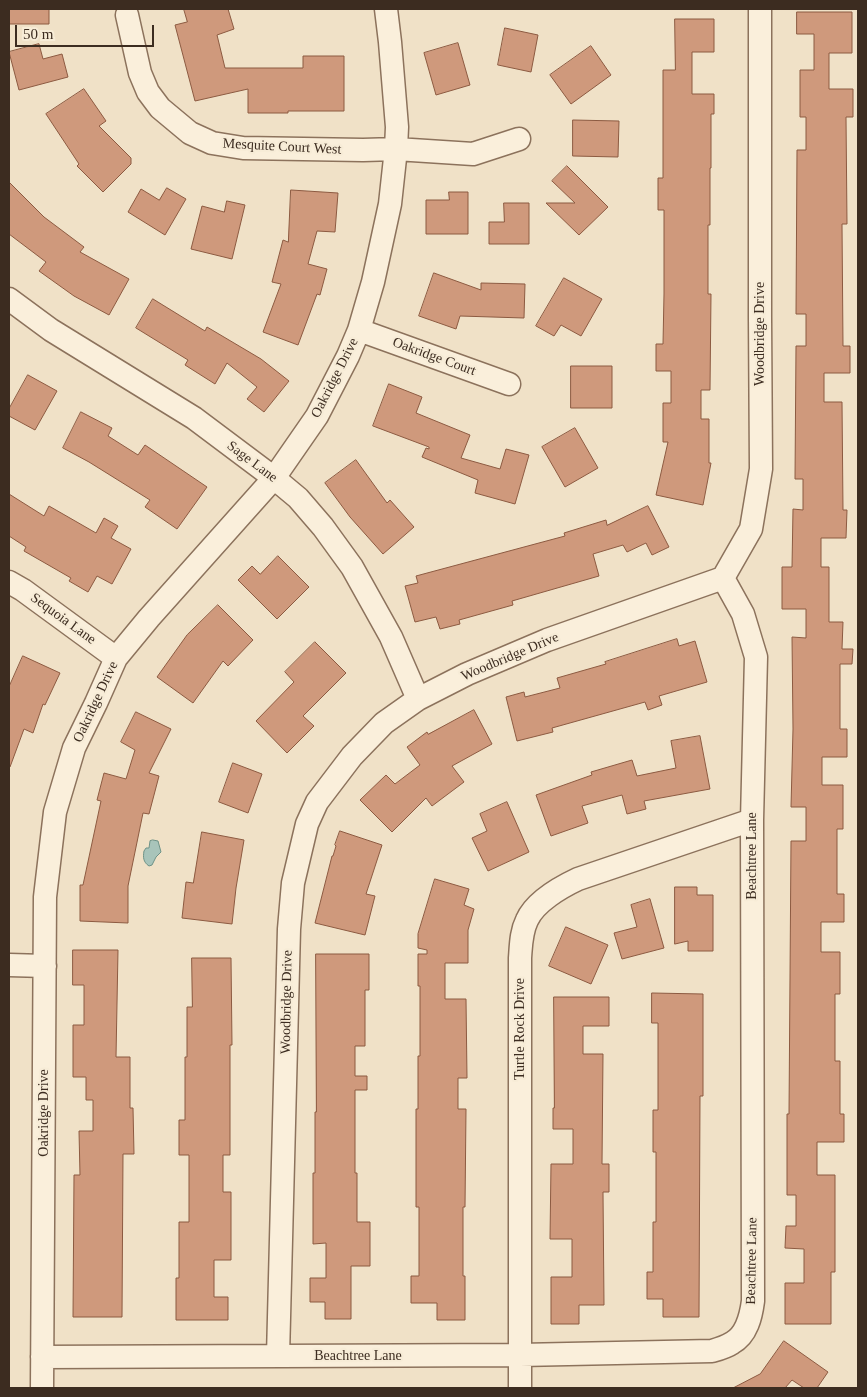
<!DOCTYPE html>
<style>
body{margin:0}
#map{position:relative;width:867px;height:1397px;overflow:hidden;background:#f0e1c7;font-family:"Times New Roman",serif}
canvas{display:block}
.frame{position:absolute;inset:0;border:10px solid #3c2c20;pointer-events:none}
.scale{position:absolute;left:15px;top:25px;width:139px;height:22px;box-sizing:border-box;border:2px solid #3c2c20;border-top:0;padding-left:6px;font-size:15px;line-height:18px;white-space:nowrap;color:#3c2c20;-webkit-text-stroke:4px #f7ecd7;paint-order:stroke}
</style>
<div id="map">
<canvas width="867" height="1397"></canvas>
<div class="frame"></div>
<div class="scale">50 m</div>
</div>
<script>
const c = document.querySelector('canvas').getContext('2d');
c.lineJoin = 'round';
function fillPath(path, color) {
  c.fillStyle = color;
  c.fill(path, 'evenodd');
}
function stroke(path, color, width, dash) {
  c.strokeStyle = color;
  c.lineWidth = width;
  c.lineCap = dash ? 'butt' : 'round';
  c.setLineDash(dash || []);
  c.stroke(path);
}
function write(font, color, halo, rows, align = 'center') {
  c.font = font + ' "Times New Roman",serif';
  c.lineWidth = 4.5;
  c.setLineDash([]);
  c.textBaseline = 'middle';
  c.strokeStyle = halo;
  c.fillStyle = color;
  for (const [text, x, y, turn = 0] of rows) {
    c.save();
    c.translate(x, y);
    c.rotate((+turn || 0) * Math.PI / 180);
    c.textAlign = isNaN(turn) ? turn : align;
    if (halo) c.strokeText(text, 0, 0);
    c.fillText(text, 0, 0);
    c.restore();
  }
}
const water = new Path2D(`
 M 153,840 L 158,841 L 161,852 L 156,857 L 152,865 L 149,866 C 143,862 143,857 144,851 L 146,848 L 149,848 L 150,841 Z`);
fillPath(water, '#a8c4ba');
stroke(water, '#6e9287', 1);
const building = new Path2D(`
 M 9,9 L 49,9 L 49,24 L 9,24 Z
 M 184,9 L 228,9 L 234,29 L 217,35 L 225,68 L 303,68 L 303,56 L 344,56 L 344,111 L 288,111 L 288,113 L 248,113 L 248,89 L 195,101 L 175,25 L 187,22 Z
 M 797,12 L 852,12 L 852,53 L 829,53 L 829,89 L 853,89 L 853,117 L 846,117 L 847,224 L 842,224 L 843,346 L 850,346 L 850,373 L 824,373 L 824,402 L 842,402 L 843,510 L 847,510 L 846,538 L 821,538 L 821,567 L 829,567 L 829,622 L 843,622 L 842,649 L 853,649 L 852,664 L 840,664 L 840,729 L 847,729 L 847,757 L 822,757 L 822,785 L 843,785 L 843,829 L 837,829 L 837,894 L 844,894 L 844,922 L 821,922 L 821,952 L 840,952 L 840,994 L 835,994 L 835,1061 L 840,1061 L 840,1114 L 844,1114 L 844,1142 L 817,1142 L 817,1175 L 835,1175 L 835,1272 L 831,1272 L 831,1324 L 785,1324 L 785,1283 L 804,1283 L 804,1249 L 785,1248 L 786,1226 L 796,1226 L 796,1195 L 787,1195 L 787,1114 L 789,1114 L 791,841 L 806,841 L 806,807 L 791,807 L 793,729 L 792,637 L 806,638 L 806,609 L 782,609 L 782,567 L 792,567 L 793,509 L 803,510 L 803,479 L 795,479 L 796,346 L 806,346 L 806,314 L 796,314 L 797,150 L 806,150 L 806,117 L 800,117 L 800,70 L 814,70 L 814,34 L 797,34 Z
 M 675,19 L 714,19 L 714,52 L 692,52 L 692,94 L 714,94 L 714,114 L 711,114 L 711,168 L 710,168 L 710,225 L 708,225 L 708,294 L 711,294 L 710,390 L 701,390 L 701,419 L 709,419 L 709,463 L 711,463 L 703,505 L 656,495 L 668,442 L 663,442 L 663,403 L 671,403 L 671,371 L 656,371 L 656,344 L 663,344 L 664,294 L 664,210 L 658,210 L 658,178 L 663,178 L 663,70 L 675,70 Z
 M 505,28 L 538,35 L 531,72 L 498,65 Z
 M 458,43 L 470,85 L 436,95 L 424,53 Z
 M 39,44 L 43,59 L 62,54 L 68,77 L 19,90 L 9,52 Z
 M 591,46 L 611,75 L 571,104 L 550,75 Z
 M 84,89 L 106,121 L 99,126 L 131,158 L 131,164 L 103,192 L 77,166 L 79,164 L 46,114 Z
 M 573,120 L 619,121 L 618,157 L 573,156 Z
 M 567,166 L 608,207 L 579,235 L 546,203 L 575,203 L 552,181 Z
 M 9,182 L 44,217 L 84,247 L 80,252 L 129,279 L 109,315 L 74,296 L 39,271 L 46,262 L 9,234 Z
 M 167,188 L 186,199 L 165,235 L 128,212 L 141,189 L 159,200 Z
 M 291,190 L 338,193 L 335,232 L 317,231 L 308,264 L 327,269 L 320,295 L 317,294 L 298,345 L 263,332 L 281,284 L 272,282 L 283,240 L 288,242 Z
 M 449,192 L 468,192 L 468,234 L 426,234 L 426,200 L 449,200 Z
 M 227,201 L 245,205 L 232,259 L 191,249 L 202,206 L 224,212 Z
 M 504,203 L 529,203 L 529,244 L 489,244 L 489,222 L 504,222 Z
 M 434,273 L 481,290 L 481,283 L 525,284 L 524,318 L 460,316 L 456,329 L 419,316 Z
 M 564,278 L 602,299 L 581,336 L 561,325 L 554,336 L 536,326 Z
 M 153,299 L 205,331 L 207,327 L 261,359 L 289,381 L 264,412 L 247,399 L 257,387 L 227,363 L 215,384 L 185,365 L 188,360 L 136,328 Z
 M 571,366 L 612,366 L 612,408 L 571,408 Z
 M 28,375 L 57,391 L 35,430 L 9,416 L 9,409 Z
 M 389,384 L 422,397 L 416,413 L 470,435 L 461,458 L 500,469 L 506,449 L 529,455 L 515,504 L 475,493 L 478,480 L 422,457 L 426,448 L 429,449 L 429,447 L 373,426 Z
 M 81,412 L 112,428 L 108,436 L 138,455 L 145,445 L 207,487 L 177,529 L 145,507 L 150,500 L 89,462 L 63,448 Z
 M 575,428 L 598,468 L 565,487 L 542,447 Z
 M 356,460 L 387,503 L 390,500 L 414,527 L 383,554 L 350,517 L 325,483 Z
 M 9,494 L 44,516 L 49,506 L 96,533 L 104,518 L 118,526 L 111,538 L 131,549 L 112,584 L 97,576 L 88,592 L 69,581 L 71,578 L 24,551 L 26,547 L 9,536 Z
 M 648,506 L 669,547 L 652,555 L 646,543 L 627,552 L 623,545 L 593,554 L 599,576 L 512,601 L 513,605 L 459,620 L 460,624 L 440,629 L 436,617 L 415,622 L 405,586 L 418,583 L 416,576 L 565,536 L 564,533 L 606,520 L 607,525 Z
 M 278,556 L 309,587 L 277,619 L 238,580 L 252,566 L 260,574 Z
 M 218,605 L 253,640 L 228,666 L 223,661 L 193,703 L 157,677 L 187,635 Z
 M 677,639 L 679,646 L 695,641 L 707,682 L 659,696 L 662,705 L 648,710 L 645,702 L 552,728 L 553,732 L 517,741 L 506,697 L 524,692 L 525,697 L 560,688 L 557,678 L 606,664 L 605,662 Z
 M 315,642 L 346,673 L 303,716 L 314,726 L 287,753 L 256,721 L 294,682 L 285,672 Z
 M 23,656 L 60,673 L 45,705 L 43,704 L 33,733 L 24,729 L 10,767 L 9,766 L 9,687 Z
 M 474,710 L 492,744 L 452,766 L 464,782 L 432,806 L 426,798 L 392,832 L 360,800 L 386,775 L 395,784 L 420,765 L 407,747 L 427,732 L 428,734 Z
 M 136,712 L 171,729 L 149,773 L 159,776 L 149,814 L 143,813 L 128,886 L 128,923 L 80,921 L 80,885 L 83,885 L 101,801 L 97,800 L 104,773 L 126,779 L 135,750 L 121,742 Z
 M 700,736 L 710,789 L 644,801 L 646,809 L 627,814 L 622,795 L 582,806 L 588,823 L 551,836 L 536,795 L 592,775 L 591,772 L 632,760 L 637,776 L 676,768 L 671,741 Z
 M 233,763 L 262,774 L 248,813 L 219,802 Z
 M 507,802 L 529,852 L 488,871 L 472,838 L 487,831 L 480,814 Z
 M 340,831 L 382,845 L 366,894 L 375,896 L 365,935 L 315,923 L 332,856 L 333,856 L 336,846 L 335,845 Z
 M 202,832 L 244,840 L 236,888 L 232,924 L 182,918 L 186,882 L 193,883 Z
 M 435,879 L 469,889 L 464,905 L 474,909 L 468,930 L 468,963 L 445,963 L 445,999 L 466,999 L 467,1078 L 458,1078 L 458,1109 L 466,1109 L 465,1207 L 463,1207 L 463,1276 L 465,1276 L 465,1320 L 437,1320 L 437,1303 L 411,1303 L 411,1276 L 419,1276 L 419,1207 L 416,1207 L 416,1109 L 418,1109 L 418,1056 L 420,1056 L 420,986 L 418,986 L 418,954 L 427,954 L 427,950 L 418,948 L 418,934 Z
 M 675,887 L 697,887 L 697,895 L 713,895 L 713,951 L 688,951 L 688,941 L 675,944 Z
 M 650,899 L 664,948 L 622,959 L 614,933 L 637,927 L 631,905 Z
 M 566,927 L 608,945 L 591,984 L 549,966 Z
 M 73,950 L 118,950 L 116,1057 L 130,1057 L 130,1108 L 133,1108 L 134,1154 L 123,1154 L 122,1317 L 73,1317 L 74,1175 L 80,1175 L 79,1131 L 93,1131 L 93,1100 L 86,1100 L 86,1077 L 73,1077 L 73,1025 L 84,1025 L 84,985 L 73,985 Z
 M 316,954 L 369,954 L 369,990 L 365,990 L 365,1046 L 355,1046 L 355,1076 L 367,1076 L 367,1090 L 355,1090 L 355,1173 L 357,1173 L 357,1222 L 370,1222 L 370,1266 L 351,1266 L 351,1319 L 325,1319 L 325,1302 L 310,1302 L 310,1278 L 326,1278 L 326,1243 L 313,1244 L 313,1173 L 315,1173 L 315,1112 L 316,1112 Z
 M 192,958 L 231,958 L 232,1045 L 230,1045 L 230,1155 L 223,1155 L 223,1192 L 231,1192 L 231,1260 L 214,1260 L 214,1297 L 228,1297 L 228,1320 L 176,1320 L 176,1278 L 179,1278 L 179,1222 L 189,1222 L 189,1155 L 179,1155 L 179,1120 L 185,1120 L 185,1057 L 187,1057 L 187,1007 L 192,1007 Z
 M 652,993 L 703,994 L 703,1096 L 700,1096 L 699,1317 L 663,1317 L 663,1299 L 647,1299 L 647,1272 L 653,1272 L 653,1222 L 656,1222 L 656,1152 L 653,1152 L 653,1110 L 658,1110 L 658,1023 L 652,1023 Z
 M 554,997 L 609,997 L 609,1026 L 583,1026 L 583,1054 L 603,1054 L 602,1164 L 609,1164 L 609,1192 L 603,1192 L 604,1305 L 579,1305 L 579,1324 L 551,1324 L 551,1277 L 572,1277 L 572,1239 L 550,1239 L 551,1164 L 573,1164 L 573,1129 L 553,1129 L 553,1108 L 554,1108 Z
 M 784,1341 L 828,1372 L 817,1388 L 804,1388 L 792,1380 L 785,1388 L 733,1388 L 760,1374 Z`);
fillPath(building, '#cf997c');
stroke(building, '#8c5a41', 1);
const minor = new Path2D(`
 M 127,15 L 140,73 L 148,92 L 160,108 L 190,133 L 212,143 L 243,148 L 363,150 L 396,149 L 473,154 L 519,139
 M 9,299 L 51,330 L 194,418 L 274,478 L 298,498 L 323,527 L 352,567 L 391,637 L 418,699
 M 359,330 L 509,384
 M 9,582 L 23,590 L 116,658
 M 9,965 L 45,966
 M 278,1356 L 289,929 L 293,883 L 307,824 L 317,802 L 352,756 L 384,723 L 418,699 L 467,674 L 547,640 L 723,578 L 751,529 L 761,469 L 760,317 L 760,9
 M 42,1357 L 520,1355 L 712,1351 C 719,1349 726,1347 732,1343 C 747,1335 751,1316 753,1301 L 752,820 L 756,657 L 743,614 L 723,578
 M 42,1388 L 45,897 L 55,812 L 74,748 L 96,703 L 116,658 L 149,618 L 274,478 L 317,416 L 348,356 L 359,330 L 373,282 L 390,204 L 396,149 L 397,127 L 390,42 L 386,9
 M 520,1388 L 520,958 C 521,945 521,932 527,920 C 535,902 561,887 578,879 L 752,820`);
stroke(minor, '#8c725c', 25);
stroke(minor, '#faefdb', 22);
write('14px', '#3c2c20', '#f7ecd7', [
 ["Mesquite Court West",282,147,3],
 ["Woodbridge Drive",760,334,-90],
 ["Oakridge Court",434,357,20],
 ["Oakridge Drive",335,378,-63],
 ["Sage Lane",252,462,37],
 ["Sequoia Lane",63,619,36],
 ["Woodbridge Drive",510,657,-23],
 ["Oakridge Drive",96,702,-65],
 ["Beachtree Lane",752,856,-90],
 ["Woodbridge Drive",287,1002,-89],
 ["Turtle Rock Drive",520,1029,-90],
 ["Oakridge Drive",44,1113,-90],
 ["Beachtree Lane",752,1261,-89],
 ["Beachtree Lane",358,1356]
]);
</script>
